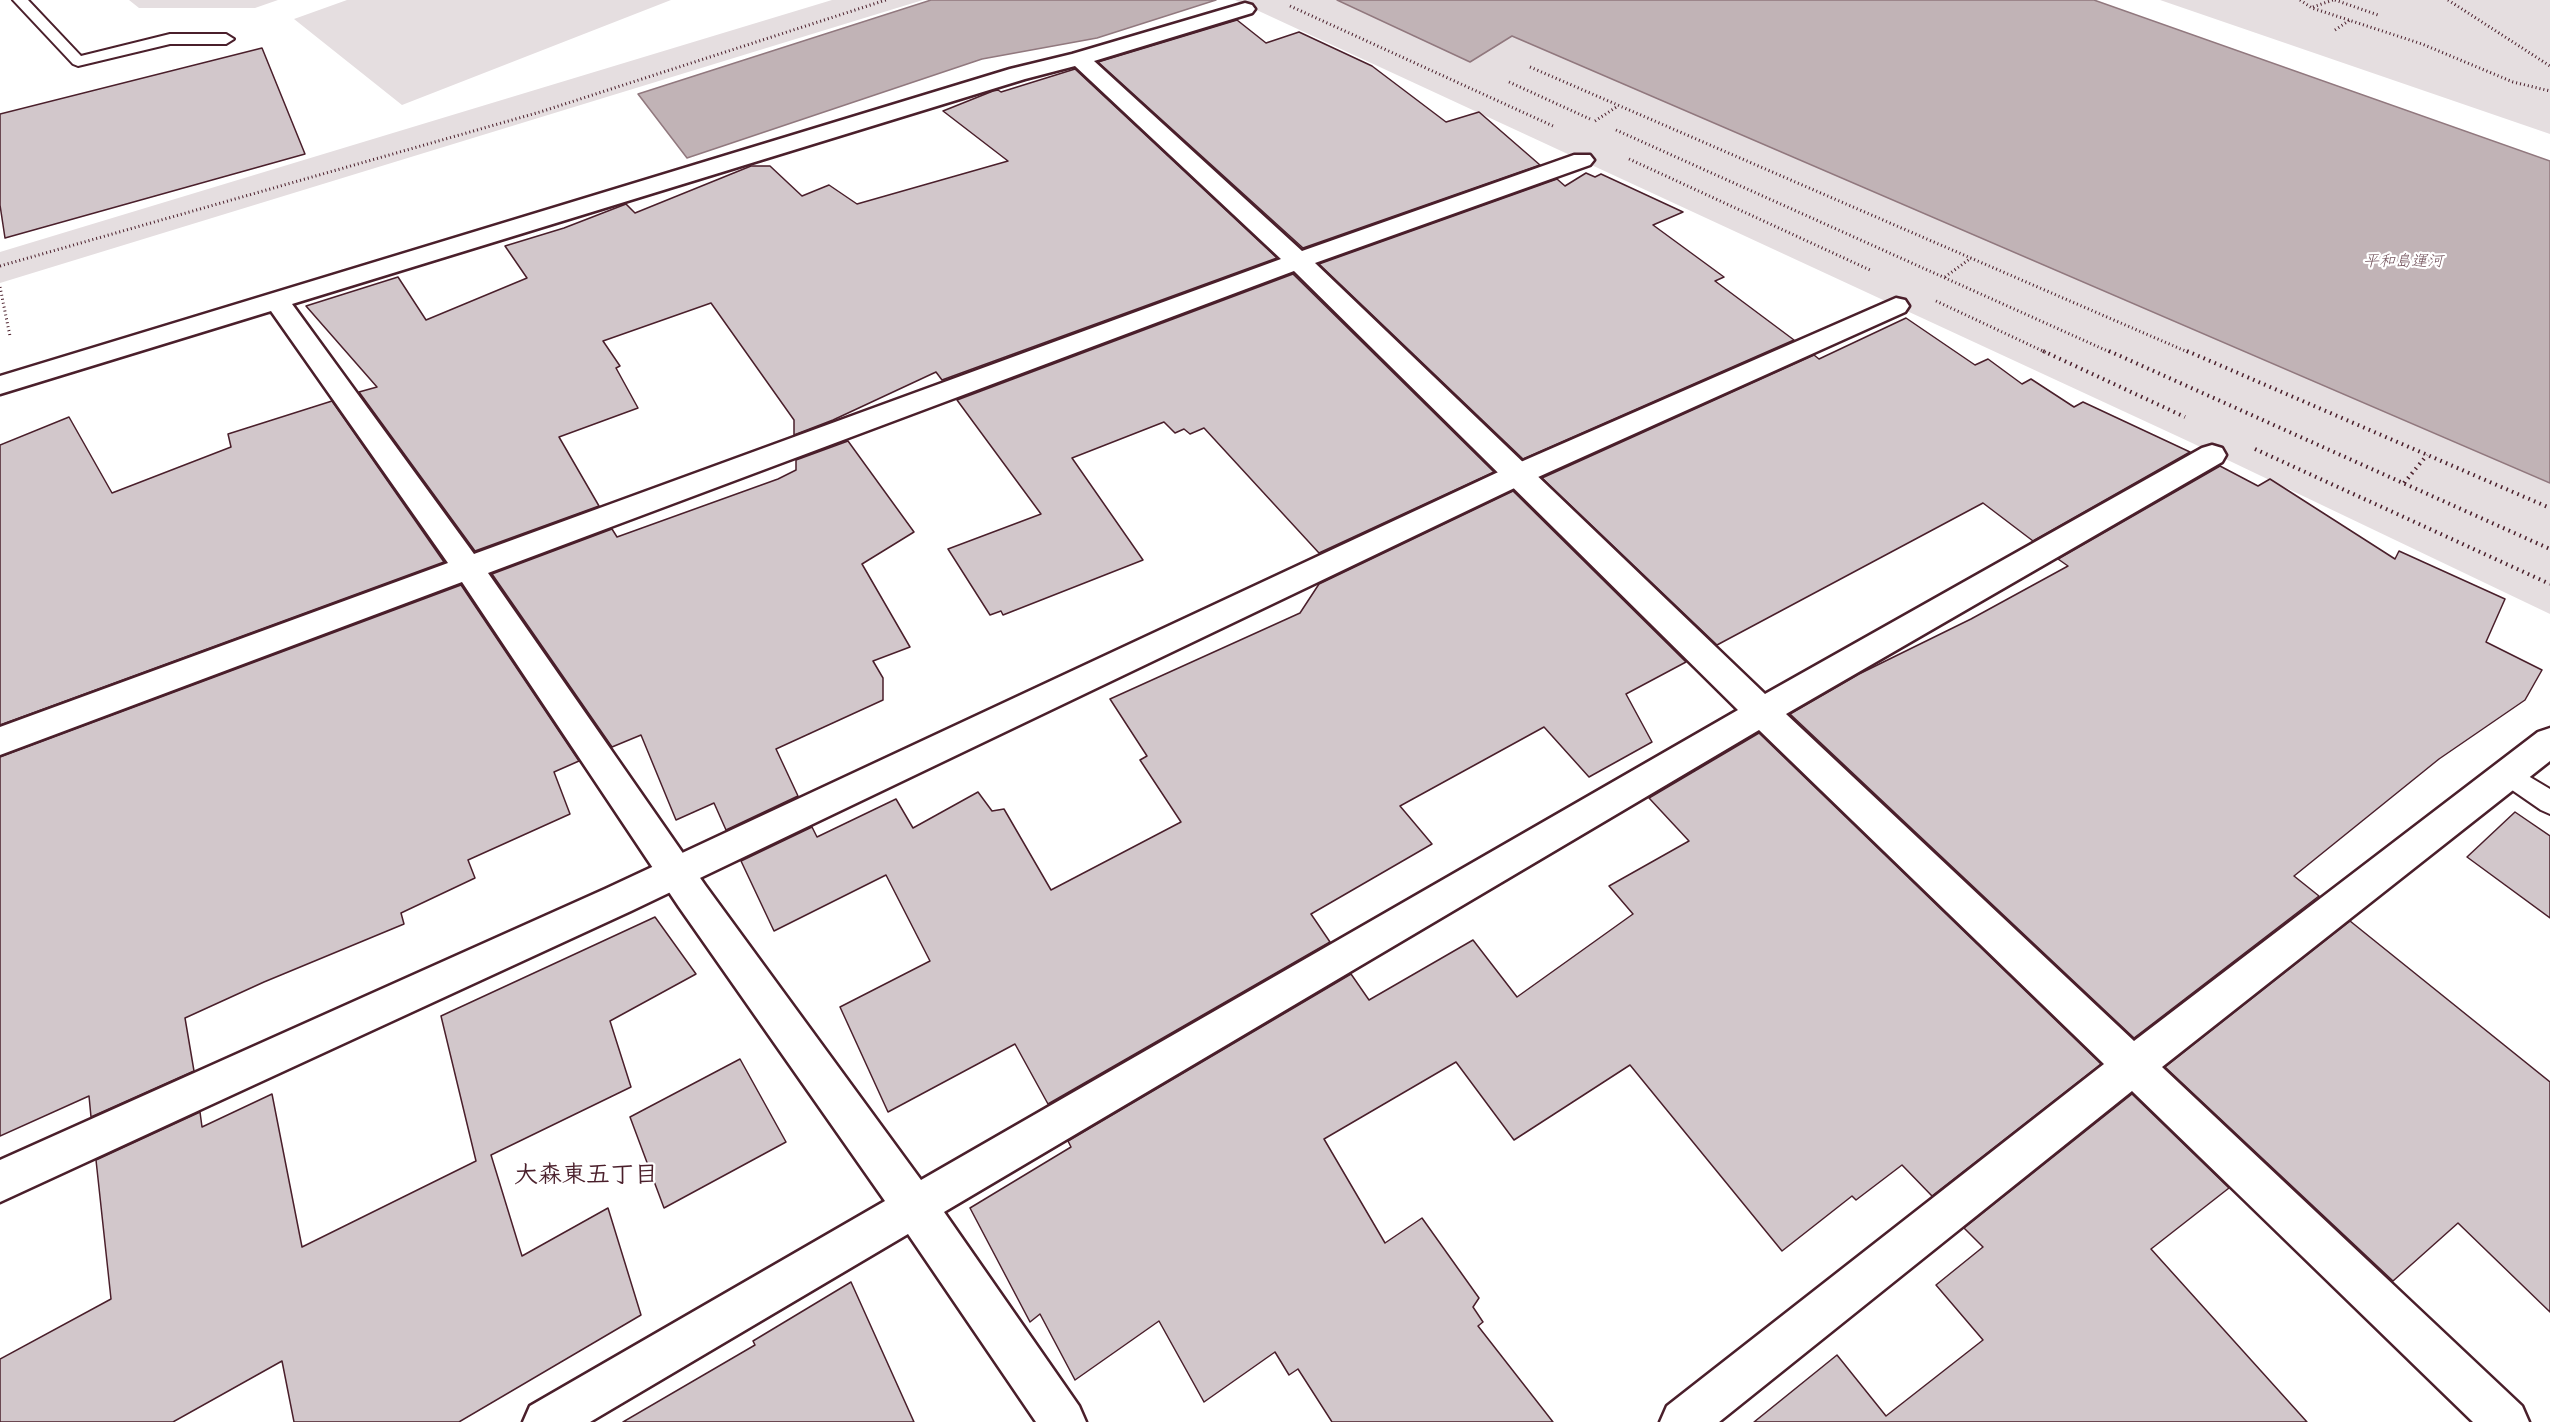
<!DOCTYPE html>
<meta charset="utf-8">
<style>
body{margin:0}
canvas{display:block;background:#fff}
</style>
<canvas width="2550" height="1422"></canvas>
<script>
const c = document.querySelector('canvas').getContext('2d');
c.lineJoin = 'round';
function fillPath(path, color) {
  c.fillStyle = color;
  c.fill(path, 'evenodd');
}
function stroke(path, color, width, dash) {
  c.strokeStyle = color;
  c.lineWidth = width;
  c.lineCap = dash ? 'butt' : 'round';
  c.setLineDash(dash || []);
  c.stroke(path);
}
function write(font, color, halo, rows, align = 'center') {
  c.font = font + ' "Playpen Sans","Klee One",sans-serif';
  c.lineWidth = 4.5;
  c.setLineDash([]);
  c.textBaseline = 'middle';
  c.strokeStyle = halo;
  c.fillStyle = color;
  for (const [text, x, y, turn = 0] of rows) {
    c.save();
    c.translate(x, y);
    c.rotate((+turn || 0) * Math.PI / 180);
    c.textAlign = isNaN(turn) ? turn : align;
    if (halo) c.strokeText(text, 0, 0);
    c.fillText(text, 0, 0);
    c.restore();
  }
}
fillPath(new Path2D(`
 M 129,0 L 278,0 L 255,8 L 139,8 Z
 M 347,0 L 671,0 L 402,105 L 294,19 Z
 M 832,0 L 923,0 L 0,283 L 0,252 Z
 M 1235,0 L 1337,0 L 1470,62 L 1512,36 L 2550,483 L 2550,614 L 2190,442 Z
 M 2160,0 L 2550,0 L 2550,134 Z`), '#e5dee0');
const water = new Path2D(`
 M 931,0 L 1216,0 L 1097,38 L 982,59 L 687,158 L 638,94 Z
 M 1337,0 L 2094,0 L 2550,161 L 2550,483 L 1512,36 L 1470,62 Z`);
fillPath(water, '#c1b3b6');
stroke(water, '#91787e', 1.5);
const building = new Path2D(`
 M 1237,20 L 1266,43 L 1299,32 L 1372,66 L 1446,122 L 1479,112 L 1540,165 L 1303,248 L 1098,62 Z
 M 262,48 L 305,154 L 5,238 L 0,205 L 0,114 Z
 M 1075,69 L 1277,258 L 942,380 L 936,372 L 833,420 L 794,435 L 794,420 L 711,303 L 603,341 L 620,366 L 616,368 L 638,408 L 559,437 L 599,506 L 475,551 L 359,392 L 377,387 L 306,306 L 398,277 L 426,320 L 527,278 L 505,246 L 564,228 L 626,204 L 635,213 L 751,166 L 770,166 L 802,196 L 829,185 L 857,204 L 1008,161 L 943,111 L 993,91 L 998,90 L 1001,92 Z
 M 1586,173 L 1595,177 L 1601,174 L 1683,212 L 1653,225 L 1724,277 L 1715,281 L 1794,340 L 1523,459 L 1319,264 L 1557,179 L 1565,186 Z
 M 1293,274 L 1494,472 L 1319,553 L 1204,428 L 1190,434 L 1184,429 L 1175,433 L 1164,422 L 1072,458 L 1143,560 L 1003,615 L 1001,611 L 990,615 L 948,549 L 1041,514 L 957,400 Z
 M 1906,318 L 1975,365 L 1988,359 L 2022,384 L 2031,379 L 2074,407 L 2083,402 L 2190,452 L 2033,541 L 1983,503 L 1717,645 L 1542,478 L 1814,355 L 1819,359 Z
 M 332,401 L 444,562 L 0,725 L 0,445 L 69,417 L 112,493 L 231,447 L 228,434 Z
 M 848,441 L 914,532 L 862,564 L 910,647 L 873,661 L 883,678 L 883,700 L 776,749 L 798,796 L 726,830 L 714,803 L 676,820 L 641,735 L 612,747 L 492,574 L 612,529 L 617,537 L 778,479 L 796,470 L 796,460 Z
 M 2220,466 L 2258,486 L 2270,479 L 2395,559 L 2399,551 L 2505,599 L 2486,642 L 2542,670 L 2525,700 L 2439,759 L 2294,876 L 2319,896 L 2134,1038 L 1790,714 L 1859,674 L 1971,619 L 2068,566 L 2058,559 Z
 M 1513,491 L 1686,662 L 1626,694 L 1652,742 L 1589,777 L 1544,727 L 1400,806 L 1432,844 L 1311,914 L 1330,942 L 1048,1104 L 1015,1044 L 888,1112 L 840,1007 L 930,961 L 886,875 L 774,931 L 741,861 L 812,827 L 817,837 L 896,799 L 913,828 L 978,792 L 992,811 L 1004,809 L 1051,890 L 1181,822 L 1140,760 L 1147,756 L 1110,699 L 1300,613 L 1319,584 Z
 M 461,585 L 579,761 L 554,772 L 570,814 L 468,860 L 475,878 L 401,913 L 404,924 L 264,982 L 185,1018 L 194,1071 L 91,1117 L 89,1096 L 0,1136 L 0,757 Z
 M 1759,733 L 2101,1064 L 1932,1196 L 1902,1165 L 1856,1200 L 1852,1196 L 1782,1251 L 1630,1065 L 1514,1140 L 1456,1062 L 1324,1139 L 1385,1243 L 1422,1218 L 1479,1298 L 1473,1307 L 1483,1322 L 1478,1326 L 1553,1422 L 1332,1422 L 1298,1369 L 1289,1375 L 1275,1352 L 1204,1402 L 1159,1321 L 1075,1380 L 1040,1314 L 1030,1322 L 970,1208 L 1071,1147 L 1068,1141 L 1351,974 L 1369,1000 L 1473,940 L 1517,997 L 1633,914 L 1609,886 L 1689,841 L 1649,798 Z
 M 2515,812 L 2550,836 L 2550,918 L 2467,857 Z
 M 655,917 L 696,974 L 610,1021 L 631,1087 L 491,1155 L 522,1256 L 608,1208 L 641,1315 L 459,1422 L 294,1422 L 282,1361 L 173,1422 L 0,1422 L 0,1359 L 111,1299 L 96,1160 L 200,1112 L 202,1127 L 272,1094 L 302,1247 L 476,1161 L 441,1016 Z
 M 2350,921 L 2550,1082 L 2550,1312 L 2458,1223 L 2393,1281 L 2165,1067 Z
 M 740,1059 L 786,1142 L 664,1208 L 630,1117 Z
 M 2132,1094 L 2229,1188 L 2151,1249 L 2307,1422 L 1754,1422 L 1837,1355 L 1886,1416 L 1983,1340 L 1936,1285 L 1983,1247 L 1964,1228 Z
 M 851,1282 L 914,1422 L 623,1422 L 755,1345 L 753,1341 Z`);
fillPath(building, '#d2c7cb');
stroke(building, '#4a1f2b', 1.5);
const lane = new Path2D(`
 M 13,0 L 28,0 L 81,56 L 170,34 L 226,34 L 234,39 L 226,44 L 170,44 L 78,66 L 73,64 Z
 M 2508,764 L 2550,789 L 2550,814 L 2541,810 L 2499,781 L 2496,774 L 2499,767 Z`);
const street = new Path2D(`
 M 1245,3 L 1252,5 L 1255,9 L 1252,13 L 1094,61 L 1302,251 L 1574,155 L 1590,155 L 1594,160 L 1590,165 L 1315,263 L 1765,694 L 2202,448 L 2212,445 L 2222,448 L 2226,455 L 2222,462 L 1786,714 L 2134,1041 L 2538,732 L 2550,728 L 2550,761 L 2162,1067 L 2522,1406 L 2529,1422 L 2473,1422 L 2132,1091 L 1719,1422 L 1660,1422 L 1667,1406 L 2104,1064 L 1759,730 L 944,1212 L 1079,1406 L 1086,1422 L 1036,1422 L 908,1234 L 590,1422 L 523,1422 L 530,1406 L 885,1201 L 679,907 L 462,582 L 0,755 L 0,727 L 448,563 L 271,311 L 0,394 L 0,376 L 1010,69 L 1072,54 ZM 1075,66 L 1281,259 L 474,554 L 292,304 L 1025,79 ZM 1294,271 L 1738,710 L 921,1180 L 705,885 L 488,573 Z`);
const secondary = new Path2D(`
 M 1896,298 L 1905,300 L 1909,306 L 1905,312 L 1527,482 L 631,911 L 0,1202 L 0,1160 L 605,889 L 1507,468 Z`);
stroke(lane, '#4a1f2b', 4);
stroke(street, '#4a1f2b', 5);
stroke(secondary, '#4a1f2b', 5);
stroke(new Path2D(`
 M 2300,0 L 2312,8 L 2422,44 L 2513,82 L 2550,91
 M 2335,0 L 2378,15
 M 2448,0 L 2550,66
 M 1290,6 L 1553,126
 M 2313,7 L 2333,0
 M 2335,30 L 2350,20
 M 1530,67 L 2190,353
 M 1509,82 L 1590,119
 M 1595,121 L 1618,106
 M 1616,130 L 2112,353
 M 1629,159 L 1870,270
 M 0,266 L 540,112 L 886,0
 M 1945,277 L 1971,258
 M 0,287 L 10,336
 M 1936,301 L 2047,353`), '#4a1f2b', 3, [1, 3]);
stroke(new Path2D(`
 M 2043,351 L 2185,417
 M 2109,351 L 2550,549
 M 2187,351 L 2550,508
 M 2255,449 L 2550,584
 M 2404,483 L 2427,455`), '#4a1f2b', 4, [1.5, 4.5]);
fillPath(lane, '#fff');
fillPath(street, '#fff');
fillPath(secondary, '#fff');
write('italic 16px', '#74535c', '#fff', [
 ["平和島運河",2403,262]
]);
write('bold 24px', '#4a1f2b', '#fff', [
 ["大森東五丁目",586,1175]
]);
</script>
